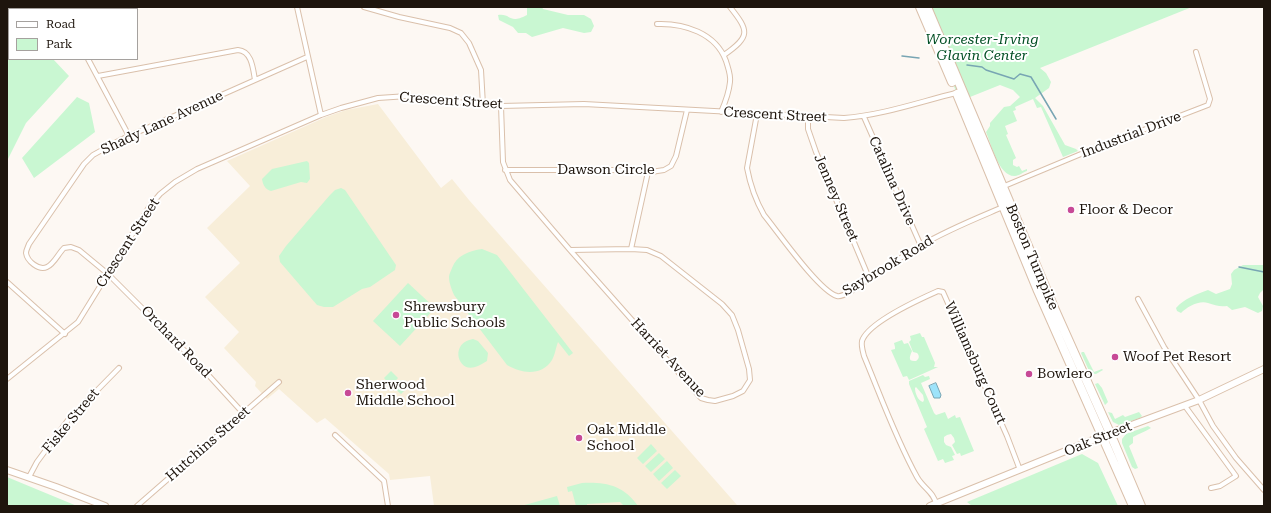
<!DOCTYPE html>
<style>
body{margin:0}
#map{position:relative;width:1271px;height:513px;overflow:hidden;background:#fdf8f3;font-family:"Roboto Serif",serif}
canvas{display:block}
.frame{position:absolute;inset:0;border:8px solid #1e150d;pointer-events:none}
.legend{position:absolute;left:8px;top:8px;width:130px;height:52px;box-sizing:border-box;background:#fff;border:1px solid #a5a19e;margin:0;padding:5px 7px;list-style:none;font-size:12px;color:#1e150d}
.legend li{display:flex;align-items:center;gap:8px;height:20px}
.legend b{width:20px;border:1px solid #a5a19e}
</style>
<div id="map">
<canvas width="1271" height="513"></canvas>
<div class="frame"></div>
<ul class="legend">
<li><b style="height:5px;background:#fff"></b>Road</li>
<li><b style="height:11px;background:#c9f7d2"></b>Park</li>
</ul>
</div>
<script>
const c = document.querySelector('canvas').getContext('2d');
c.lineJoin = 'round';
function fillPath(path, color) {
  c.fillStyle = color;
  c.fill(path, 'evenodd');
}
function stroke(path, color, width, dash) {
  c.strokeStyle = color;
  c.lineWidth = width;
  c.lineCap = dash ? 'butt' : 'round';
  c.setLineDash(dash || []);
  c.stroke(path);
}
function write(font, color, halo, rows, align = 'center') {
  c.font = font + ' "Roboto Serif",serif';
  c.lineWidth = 4;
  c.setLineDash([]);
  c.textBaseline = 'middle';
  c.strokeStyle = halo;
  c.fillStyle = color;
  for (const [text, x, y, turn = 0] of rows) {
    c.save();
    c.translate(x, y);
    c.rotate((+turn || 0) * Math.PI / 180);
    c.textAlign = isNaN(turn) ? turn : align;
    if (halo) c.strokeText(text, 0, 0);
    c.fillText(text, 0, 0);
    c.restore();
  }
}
fillPath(new Path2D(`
 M 378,104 L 441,188 L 452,179 L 469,200 L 737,505 L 730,506 L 434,506 L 430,476 L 390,480 L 389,474 L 325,418 L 317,423 L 279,389 L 267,399 L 255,386 L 256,382 L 224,348 L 239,332 L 205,297 L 240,263 L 207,228 L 250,186 L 227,161 L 326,117 L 346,110 Z`), '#f8eed9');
fillPath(new Path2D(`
 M 527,7 L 542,7 L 543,9 L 568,15 L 584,15 L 591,19 L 594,26 L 591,32 L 584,33 L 563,28 L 532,37 L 526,33 L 518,33 L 513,27 L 499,20 L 498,15 C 512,13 508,25 527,15 Z
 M 921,7 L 1192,7 L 1040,68 L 1046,73 L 1051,82 L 1049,88 L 1035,98 L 1043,106 L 1065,145 L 1076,149 L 1078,151 L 1063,157 L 1041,107 L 1037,108 L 1033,99 L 1015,107 L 1016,110 L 1013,111 L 1017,121 L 1005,126 L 1008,134 L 1006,135 L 1016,158 L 1013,160 L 1013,165 L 1017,167 L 1019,166 L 1022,171 L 1027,169 L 1027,171 C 1023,172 1019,176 1015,176 C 999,177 991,144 986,132 L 990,126 L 990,123 L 1004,107 L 1010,106 L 1020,97 L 1013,90 L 1000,85 L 960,101 Z
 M 9,30 L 9,59 L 53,59 L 69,76 L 26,123 L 8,159 L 7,36 Z
 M 77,97 L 89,103 L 95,132 L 34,178 L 22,158 Z
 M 307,161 L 309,163 L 310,179 L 307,183 L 301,182 L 271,191 C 265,189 263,185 262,179 L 272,169 Z
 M 341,188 L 345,190 L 396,265 L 395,270 L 370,287 L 362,289 L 333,307 L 324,307 L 317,305 L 280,262 L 279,256 L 286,246 L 330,195 L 335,190 Z
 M 482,249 L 497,255 L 573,353 L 569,356 L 558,342 C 556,347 555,355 552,360 C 542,376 522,374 507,365 L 454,295 C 452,290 449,283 449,277 C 449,274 451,271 452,268 C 457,255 469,251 482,249 Z
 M 1243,265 L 1264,265 L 1264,289 L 1260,293 L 1258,297 L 1263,306 L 1262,311 L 1258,313 L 1245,307 L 1232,310 L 1227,306 C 1219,307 1215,305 1208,303 C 1199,300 1187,307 1181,313 L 1177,311 L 1176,308 C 1185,298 1195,295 1208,290 L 1216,294 L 1230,289 L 1232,284 L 1231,274 L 1234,270 Z
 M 408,283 L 435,308 L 400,346 L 373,321 Z
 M 920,333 L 922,337 L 924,337 L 935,363 L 934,367 L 938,367 L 909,380 L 907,376 L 903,377 L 891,350 L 895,349 L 895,347 L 894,343 L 902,340 L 904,344 L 908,343 L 912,351 C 910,356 907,362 916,361 C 919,359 920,356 917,353 L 913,352 L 909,342 L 911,340 L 910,336 Z
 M 473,339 L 478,341 L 488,353 L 487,361 C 483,363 479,366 475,367 C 458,373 449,343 473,339 Z
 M 1082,352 L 1084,352 L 1094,372 L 1102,369 L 1103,370 L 1096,374 L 1090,373 L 1081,353 Z
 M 391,371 L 398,378 L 391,386 L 384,378 Z
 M 923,375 L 925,377 L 929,376 L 930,379 L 921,383 L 934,413 L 936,415 L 945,412 L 948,419 L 955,415 L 956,418 L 960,417 L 974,451 L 961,456 L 960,453 L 957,454 L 952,445 L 955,442 L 954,438 L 951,434 L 947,435 L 944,437 L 944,442 L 946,445 L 951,447 L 955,455 L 952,456 L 954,460 L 945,463 L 943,459 L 938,461 L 924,429 L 927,427 L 909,384 L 909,381 ZM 916,387 L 923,395 L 924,400 L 923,402 C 918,401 915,393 915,388 Z
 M 400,380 L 408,387 L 401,394 L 393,387 Z
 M 1098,383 L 1102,388 L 1108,402 L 1105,405 L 1095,384 Z
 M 1108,412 L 1112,413 L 1115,419 L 1123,415 L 1125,417 L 1139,412 L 1142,416 L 1140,418 L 1119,425 L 1113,422 Z
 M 1148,426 L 1151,428 C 1145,432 1140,433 1133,437 L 1133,443 L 1129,446 L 1138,468 L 1135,469 L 1132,467 L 1122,443 L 1122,439 L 1126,434 Z
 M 651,444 L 657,451 L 643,464 L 637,458 Z
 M 659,453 L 665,459 L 651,472 L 645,466 Z
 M 1082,454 L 1098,463 L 1118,506 L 972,506 L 967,502 Z
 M 667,461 L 673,468 L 659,481 L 653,474 Z
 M 675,470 L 681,476 L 667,489 L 661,483 Z
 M 7,477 L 77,506 L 7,506 Z
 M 582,483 C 606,482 623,485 638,506 L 624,506 L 620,502 L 587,504 L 587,506 L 576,506 L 572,491 L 568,492 L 567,487 Z
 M 557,496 L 560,506 L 521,506 Z`), '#c9f7d2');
const water = new Path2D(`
 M 936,383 L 941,395 L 940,398 L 934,398 L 929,386 Z`);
fillPath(water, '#9ee3fa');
stroke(water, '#78a5b3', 1);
stroke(new Path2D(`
 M 902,56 L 919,58
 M 967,65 L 982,67 L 986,70 L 1014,79 L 1020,74 L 1031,77 L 1056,119
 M 1239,267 L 1264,272`), '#78a5b3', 1.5);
const street = new Path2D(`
 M 297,7 L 321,115
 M 364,7 L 399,17 L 450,28 L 461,33 L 469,43 L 481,70 L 483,105
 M 93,9 L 95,7
 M 657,24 C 684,23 716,33 726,61 C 728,68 731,75 730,82 C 729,92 725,103 721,112
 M 724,55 C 751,36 749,31 730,7
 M 88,59 L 129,136
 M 98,76 L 238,50 C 252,51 253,69 255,80
 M 501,106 L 503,162 L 510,180 L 570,250 L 631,249 L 647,250 L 661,256 L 722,304 L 732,315 L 738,330 L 749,369 L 750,380 L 743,391 L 733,396 L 715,401 L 708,400 L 701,398 L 570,250
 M 757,114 L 747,168 C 750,184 756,201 764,215 C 778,232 819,291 837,296 C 846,298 866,280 874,275 C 889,265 905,255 920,246 C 947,230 975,219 1003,207
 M 808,117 L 808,129 L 816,152 L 869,278
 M 864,117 L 921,246
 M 505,170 L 612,170 L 651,172 L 664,170 L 671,166 L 676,156 L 687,110
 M 1002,187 L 1081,154 L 1208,105 L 1210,99 L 1196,52
 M 631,249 L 648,172
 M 7,282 L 65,334
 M 1138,299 L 1164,347 L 1199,400 L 1213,426 L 1236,458 L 1264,490
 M 7,379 L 78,322 L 149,207 L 160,194 L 175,182 L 197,169 L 321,115 L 341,108 L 378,98 L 408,96 L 483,105 L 501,106 L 584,104 L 844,118 C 883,115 919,102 956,93
 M 1185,406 L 1236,476 L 1220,486 L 1211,488
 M 243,413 L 201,367 L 108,274 L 79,250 L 71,247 L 64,248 C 58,254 54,264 47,267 C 39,271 27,261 26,253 C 26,250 28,247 29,244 L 84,164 L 93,155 L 120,140 L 307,57
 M 335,435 L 384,481 L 388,506
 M 29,477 L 37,462 L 68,420 L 119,368
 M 936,504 C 934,492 923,488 917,477 C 896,439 881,397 864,356 C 863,352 861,346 862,341 C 868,322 920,299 938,291 L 943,292 L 1007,436 L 1020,470
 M 137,506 L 279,382`);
const secondary = new Path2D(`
 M 7,470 L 56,487 L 105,506
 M 930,506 L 1110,433 L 1199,400 L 1264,369`);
const highway = new Path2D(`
 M 920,7 L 952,82
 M 927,7 L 1055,310 L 1110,433 L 1141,506
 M 957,94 L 1038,291 L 1133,506`);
stroke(street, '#dac0ab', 6);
stroke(secondary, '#dac0ab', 8);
stroke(highway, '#dac0ab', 10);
stroke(street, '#fff', 4);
stroke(secondary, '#fff', 6);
stroke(highway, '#fff', 8);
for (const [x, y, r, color] of [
 [1071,210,4,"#c74996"],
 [396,315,4,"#c74996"],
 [1115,357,4,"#c74996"],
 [1029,374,4,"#c74996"],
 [348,393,4,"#c74996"],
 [579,438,4,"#c74996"]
]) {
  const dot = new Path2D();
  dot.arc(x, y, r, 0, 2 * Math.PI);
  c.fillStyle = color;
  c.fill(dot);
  stroke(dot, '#fff', 1.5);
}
write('italic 14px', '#004e23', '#fff', [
 ["Worcester-Irving",982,40],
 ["Glavin Center",982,56]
]);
write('14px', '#1e150d', '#fff', [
 ["Crescent Street",451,101,4],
 ["Crescent Street",775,115,3],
 ["Shady Lane Avenue",162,123,-25],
 ["Industrial Drive",1131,135,-21],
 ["Dawson Circle",606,170],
 ["Catalina Drive",892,181,66],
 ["Jenney Street",836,198,67],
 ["Crescent Street",128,243,-57],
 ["Boston Turnpike",1032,257,67],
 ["Saybrook Road",888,266,-31],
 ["Orchard Road",176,342,46],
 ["Harriet Avenue",668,358,47],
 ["Williamsburg Court",975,363,66],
 ["Fiske Street",71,421,-50],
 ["Oak Street",1098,439,-22],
 ["Hutchins Street",208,444,-41]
]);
write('14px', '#1e150d', '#fff', [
 ["Floor & Decor",1079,210],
 ["Shrewsbury",404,307],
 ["Public Schools",404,323],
 ["Woof Pet Resort",1123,357],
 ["Bowlero",1037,374],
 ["Sherwood",356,385],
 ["Middle School",356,401],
 ["Oak Middle",587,430],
 ["School",587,446]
], 'left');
</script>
